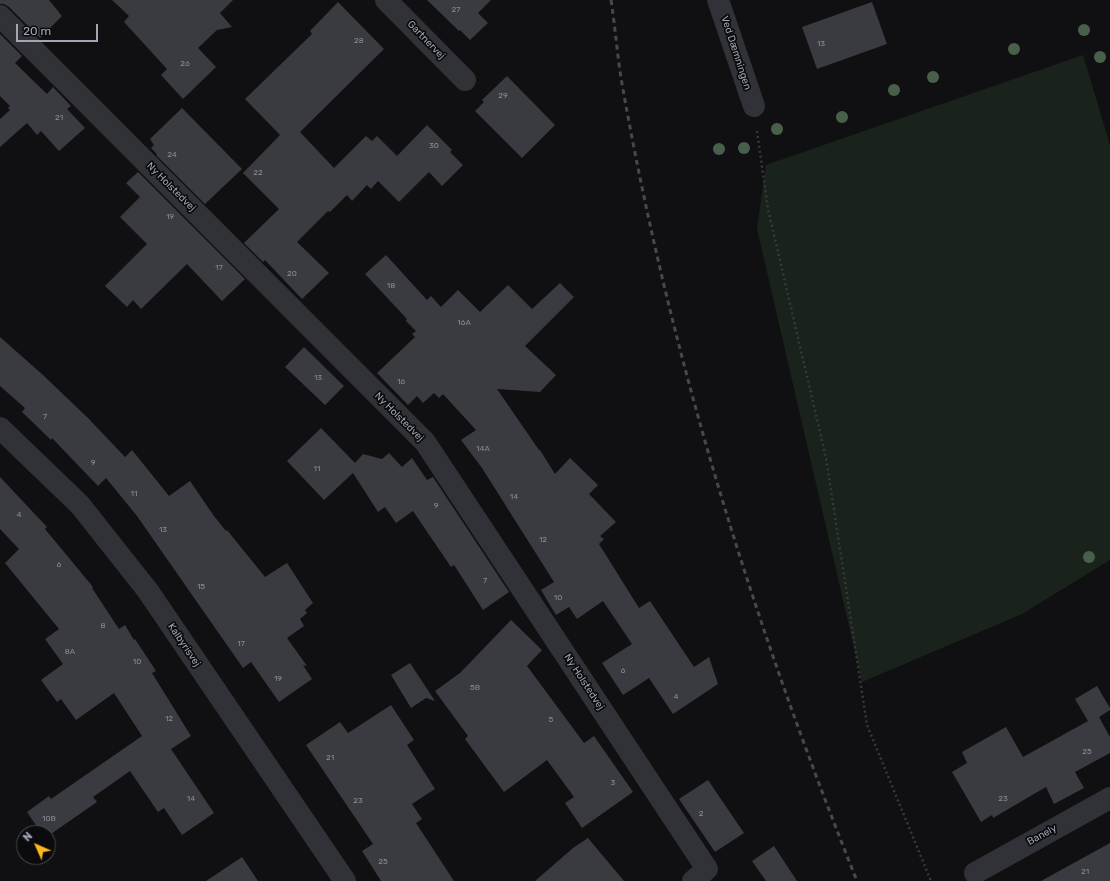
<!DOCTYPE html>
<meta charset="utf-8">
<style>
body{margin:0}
#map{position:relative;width:1110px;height:881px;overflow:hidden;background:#101012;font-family:Rubik,sans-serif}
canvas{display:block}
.north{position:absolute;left:16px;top:825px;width:40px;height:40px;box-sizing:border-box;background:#0b0b0d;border:1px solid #474950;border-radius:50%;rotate:315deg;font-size:11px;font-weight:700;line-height:16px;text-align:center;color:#a0a6b4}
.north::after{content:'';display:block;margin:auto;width:14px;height:18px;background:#ffb81c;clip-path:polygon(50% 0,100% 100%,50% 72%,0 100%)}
.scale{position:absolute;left:16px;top:24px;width:82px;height:18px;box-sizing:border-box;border:2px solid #a0a6b4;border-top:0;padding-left:5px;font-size:12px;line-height:14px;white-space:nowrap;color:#a0a6b4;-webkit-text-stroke:3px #0b0b0d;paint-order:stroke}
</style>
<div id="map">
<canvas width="1110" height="881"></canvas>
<div class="north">N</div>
<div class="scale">20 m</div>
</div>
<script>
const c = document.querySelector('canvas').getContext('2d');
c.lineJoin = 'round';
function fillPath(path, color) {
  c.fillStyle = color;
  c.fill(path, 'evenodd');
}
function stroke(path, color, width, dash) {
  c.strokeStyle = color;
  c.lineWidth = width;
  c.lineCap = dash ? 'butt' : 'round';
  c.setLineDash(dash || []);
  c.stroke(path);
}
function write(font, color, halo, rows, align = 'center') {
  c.font = font + ' Rubik,sans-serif';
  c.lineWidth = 3.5;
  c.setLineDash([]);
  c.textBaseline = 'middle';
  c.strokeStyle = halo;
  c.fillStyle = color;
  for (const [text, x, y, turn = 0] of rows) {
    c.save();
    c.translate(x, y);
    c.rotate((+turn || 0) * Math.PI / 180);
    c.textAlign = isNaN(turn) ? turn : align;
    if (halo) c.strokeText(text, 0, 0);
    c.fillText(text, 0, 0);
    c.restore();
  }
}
fillPath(new Path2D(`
 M 1083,55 L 1110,145 L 1110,560 L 1022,614 L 862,682 L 757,229 L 766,165 Z`), '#1a221c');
fillPath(new Path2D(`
 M 0,0 L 49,0 L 62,16 L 40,38 L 9,7 L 4,4 L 0,4 Z
 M 112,0 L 233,0 L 220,13 L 232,27 L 217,30 L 198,48 L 216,67 L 183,99 L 161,75 L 167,69 L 124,22 L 129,16 Z
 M 427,0 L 491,0 L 478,13 L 488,23 L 470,40 L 460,30 L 459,31 Z
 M 338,2 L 384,49 L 300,132 L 334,168 L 366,136 L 372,141 L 377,136 L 397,156 L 427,125 L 452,150 L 450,152 L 463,165 L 442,186 L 429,172 L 399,202 L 378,181 L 371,189 L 367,185 L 352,201 L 347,195 L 330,212 L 328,211 L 297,242 L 329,273 L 302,299 L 265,260 L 263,262 L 244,243 L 279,209 L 243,173 L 280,135 L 245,99 L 312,34 L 310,31 Z
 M 872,2 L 887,44 L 817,69 L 802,27 Z
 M 0,34 L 22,56 L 15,63 L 47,94 L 53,87 L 71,106 L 67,109 L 85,128 L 59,151 L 41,131 L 37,135 L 27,123 L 0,147 L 0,119 L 10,110 L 8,108 L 10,106 L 0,96 Z
 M 507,76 L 555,125 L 522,158 L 475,111 L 484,102 L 482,100 Z
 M 182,108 L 242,169 L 205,204 L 156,155 L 157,154 L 151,148 L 154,145 L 150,139 Z
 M 138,172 L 245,279 L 222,301 L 187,264 L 141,309 L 133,300 L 127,307 L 105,286 L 147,244 L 120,217 L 140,197 L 126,183 Z
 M 386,255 L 427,300 L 431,296 L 441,307 L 458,290 L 480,312 L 508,285 L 532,309 L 560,283 L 574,297 L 525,346 L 556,375 L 540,392 L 497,389 L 539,450 L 540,450 L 555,474 L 570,458 L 598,485 L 589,494 L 616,522 L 600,536 L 604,539 L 599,544 L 639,608 L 650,601 L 694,667 L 709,657 L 718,684 L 673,714 L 649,678 L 623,695 L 602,663 L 632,644 L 603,601 L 577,619 L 569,607 L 556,615 L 541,590 L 554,582 L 482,468 L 461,440 L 476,430 L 443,394 L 439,398 L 434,393 L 423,403 L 417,396 L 408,405 L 377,373 L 415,337 L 412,334 L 416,331 L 406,321 L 407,319 L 365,274 Z
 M 0,337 L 43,375 L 89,419 L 125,457 L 132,450 L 169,496 L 190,481 L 214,516 L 226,531 L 227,530 L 265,577 L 287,563 L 313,603 L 305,610 L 307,613 L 300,619 L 304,626 L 287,638 L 307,666 L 303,665 L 312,679 L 279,702 L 251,662 L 243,668 L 137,516 L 106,478 L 98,486 L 52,438 L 51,440 L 22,412 L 25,408 L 0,386 Z
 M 304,347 L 344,386 L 325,405 L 285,367 Z
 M 321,428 L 355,463 L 363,454 L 382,459 L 389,453 L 402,467 L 412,458 L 427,480 L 433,477 L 509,592 L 483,610 L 454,565 L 451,567 L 413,511 L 396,523 L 385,507 L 378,512 L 353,473 L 324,500 L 287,461 Z
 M 0,477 L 47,527 L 45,529 L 93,587 L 92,588 L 119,629 L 125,625 L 134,640 L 135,639 L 156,671 L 152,673 L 191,736 L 171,749 L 214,813 L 182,835 L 164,808 L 158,812 L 130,771 L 93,797 L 97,802 L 48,836 L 48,833 L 41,833 L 27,812 L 49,796 L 51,799 L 142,736 L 114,693 L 76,720 L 61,699 L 57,702 L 41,680 L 63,664 L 45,639 L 59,629 L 5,563 L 19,549 L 0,529 Z
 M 511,620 L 542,650 L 527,666 L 584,743 L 594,736 L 633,792 L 582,828 L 565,803 L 574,797 L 547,760 L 504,792 L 465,739 L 468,736 L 435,691 L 460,673 Z
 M 410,663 L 435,701 L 426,698 L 411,708 L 391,675 Z
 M 1097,686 L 1110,708 L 1110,710 L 1099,717 L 1110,737 L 1110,753 L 1075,772 L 1084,788 L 1054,804 L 1046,787 L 993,818 L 992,815 L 981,822 L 952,772 L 967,763 L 962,752 L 1006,727 L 1023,757 L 1088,721 L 1075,699 Z
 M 391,705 L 414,740 L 407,745 L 435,789 L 412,804 L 422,819 L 416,823 L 454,881 L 381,881 L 362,851 L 373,844 L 306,745 L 340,722 L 348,733 Z
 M 708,780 L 744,833 L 715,852 L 679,799 Z
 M 588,838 L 624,881 L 535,881 L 573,848 Z
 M 1110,843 L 1110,881 L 1041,881 Z
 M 774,846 L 797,881 L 766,881 L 752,861 Z
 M 242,857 L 258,881 L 206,881 Z`), '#3a3b40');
stroke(new Path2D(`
 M 757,131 L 768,209 L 826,458 L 867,725 L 931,881`), '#37393f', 2.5, [2, 3]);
stroke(new Path2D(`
 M 386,0 L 465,80
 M 718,0 L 754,106
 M 0,16 L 425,442 L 707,869 L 693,881
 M 0,428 L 80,505 L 148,591 L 345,881
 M 975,873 L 1110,798`), '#313237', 22);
stroke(new Path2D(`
 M 611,0 C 615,26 617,52 621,78 C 669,353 753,622 857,881`), '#46484f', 3, [5, 4]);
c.fillStyle = '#48604b';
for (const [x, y] of [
 [1084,30],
 [1014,49],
 [1100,57],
 [933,77],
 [894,90],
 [842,117],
 [777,129],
 [744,148],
 [719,149],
 [1089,557]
]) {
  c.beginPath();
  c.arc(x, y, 6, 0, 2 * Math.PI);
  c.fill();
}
write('8px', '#868b97', null, [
 ["27",456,10],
 ["28",359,41],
 ["13",821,44],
 ["26",185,64],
 ["29",503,96],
 ["21",59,118],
 ["30",434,146],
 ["24",172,155],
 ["22",258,173],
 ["19",170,217],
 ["17",219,268],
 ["20",292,274],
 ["18",391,286],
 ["16A",464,323],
 ["13",318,378],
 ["16",401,382],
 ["7",45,417],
 ["14A",483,449],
 ["9",93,463],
 ["11",317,469],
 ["11",134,494],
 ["14",514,497],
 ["9",436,506],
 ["4",19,515],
 ["13",163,530],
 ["12",543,540],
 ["6",59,565],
 ["7",485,581],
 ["15",201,587],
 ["10",558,598],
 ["8",103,626],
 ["17",241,644],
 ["8A",70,652],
 ["10",137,662],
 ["6",623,671],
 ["19",278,679],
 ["5B",475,688],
 ["4",676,697],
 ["12",169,719],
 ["5",551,720],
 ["25",1087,752],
 ["21",330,758],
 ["3",613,783],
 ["14",191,799],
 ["23",1003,799],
 ["23",358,801],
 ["2",701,814],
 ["10B",49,819],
 ["25",383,862],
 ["21",1085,872]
]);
write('10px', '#a0a6b4', '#0b0b0d', [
 ["Gartnervej",426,40,46],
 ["Ved Dæmningen",736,53,72],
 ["Ny Holstedvej",171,187,45],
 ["Ny Holstedvej",399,417,45],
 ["Kalbyrisvej",184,645,56],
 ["Ny Holstedvej",584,682,57],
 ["Banely",1042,835,-29]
]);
</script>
